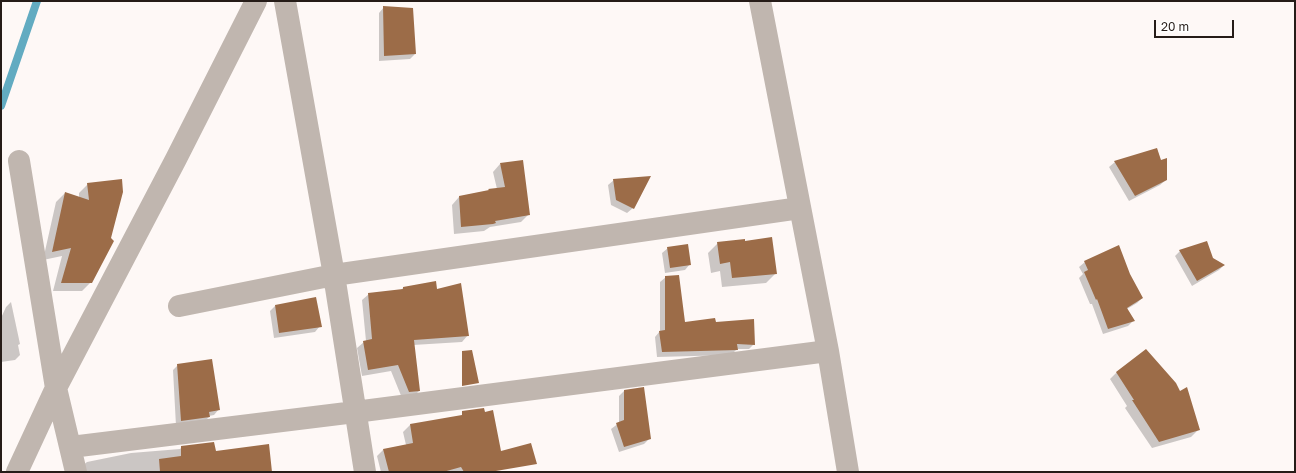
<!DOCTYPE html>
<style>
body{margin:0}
#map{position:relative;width:1296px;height:473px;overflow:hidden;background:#fef8f6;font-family:"Golos Text",sans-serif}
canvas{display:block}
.frame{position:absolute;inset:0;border:2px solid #261c18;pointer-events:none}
.scale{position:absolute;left:1154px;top:20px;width:80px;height:18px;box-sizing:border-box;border:2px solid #261c18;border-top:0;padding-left:5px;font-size:12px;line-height:14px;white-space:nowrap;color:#261c18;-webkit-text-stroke:3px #fff;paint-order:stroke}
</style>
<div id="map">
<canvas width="1296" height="473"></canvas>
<div class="frame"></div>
<div class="scale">20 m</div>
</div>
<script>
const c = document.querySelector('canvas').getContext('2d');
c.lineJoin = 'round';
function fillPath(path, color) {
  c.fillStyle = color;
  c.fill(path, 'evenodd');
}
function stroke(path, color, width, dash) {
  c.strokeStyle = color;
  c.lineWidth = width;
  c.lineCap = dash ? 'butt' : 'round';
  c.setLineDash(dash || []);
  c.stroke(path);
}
fillPath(new Path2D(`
 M 384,7 L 415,54 L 410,59 L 379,61 L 379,13 Z
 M 1157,149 L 1166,180 L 1160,185 L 1129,201 L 1109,167 L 1115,162 Z
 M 500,164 L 529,214 L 521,222 L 490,227 L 484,231 L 454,234 L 452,205 L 459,197 L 497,189 L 493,172 Z
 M 614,180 L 633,208 L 627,213 L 611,205 L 608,185 Z
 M 88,184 L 122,192 L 91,282 L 82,291 L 53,291 L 62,256 L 43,260 L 56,202 L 65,193 L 79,198 L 79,193 Z
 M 718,243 L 776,273 L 766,283 L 722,287 L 720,271 L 711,273 L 708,253 Z
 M 668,248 L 690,264 L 685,270 L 665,273 L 662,253 Z
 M 1180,251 L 1212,258 L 1224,265 L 1219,270 L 1192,286 L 1175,256 Z
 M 1085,262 L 1129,275 L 1142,298 L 1137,303 L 1127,309 L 1134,320 L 1128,326 L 1103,334 L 1092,304 L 1090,304 L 1079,278 L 1083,274 L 1079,267 Z
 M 666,277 L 684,323 L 715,323 L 754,344 L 749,349 L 737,349 L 731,355 L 657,357 L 655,337 L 660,331 L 660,282 Z
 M 403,288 L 436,290 L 468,335 L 462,342 L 413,345 L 419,391 L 413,397 L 402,398 L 391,371 L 362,376 L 357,348 L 364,342 L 366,341 L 362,300 L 369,294 L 401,290 Z
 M 11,302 L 20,344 L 18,345 L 20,355 L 15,360 L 1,362 L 1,318 L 6,307 Z
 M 275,306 L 320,326 L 315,332 L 274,338 L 270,311 Z
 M 178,365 L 219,409 L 214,415 L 209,416 L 209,417 L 204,422 L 176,426 L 173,370 Z
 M 1117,372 L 1198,430 L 1191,437 L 1152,448 L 1125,408 L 1127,406 L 1110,379 Z
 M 624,391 L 650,438 L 644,444 L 619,452 L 611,429 L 619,423 L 619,396 Z
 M 476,414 L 485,472 L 381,472 L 377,456 L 383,450 L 406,445 L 403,432 L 410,425 Z
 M 182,447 L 215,452 L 271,472 L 82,472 L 81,467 L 87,462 L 131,453 L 180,449 Z`), '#0003');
stroke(new Path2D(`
 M 1,106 L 37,1`), '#62abc1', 8);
fillPath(new Path2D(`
 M 383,6 L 413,8 L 416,54 L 384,56 Z
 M 1157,148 L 1161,160 L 1167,158 L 1167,180 L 1135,196 L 1114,161 Z
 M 523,160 L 530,215 L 495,221 L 496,223 L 493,224 L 461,227 L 459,196 L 489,190 L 488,189 L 505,187 L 500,163 Z
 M 651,176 L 634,209 L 616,200 L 613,179 Z
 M 122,179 L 123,192 L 111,238 L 114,241 L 92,283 L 61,283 L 71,248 L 52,252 L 65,192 L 89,200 L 87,183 Z
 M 772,237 L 777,274 L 732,278 L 730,262 L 720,264 L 717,242 L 745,239 L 745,241 Z
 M 1207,241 L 1213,258 L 1225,265 L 1197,281 L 1179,250 Z
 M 688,244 L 691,265 L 670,268 L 667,247 Z
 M 1119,245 L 1130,274 L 1143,298 L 1127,308 L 1135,321 L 1108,329 L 1097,299 L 1096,300 L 1084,272 L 1088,270 L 1084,261 Z
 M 679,275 L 685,322 L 715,318 L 716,322 L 754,319 L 755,345 L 737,344 L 738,350 L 662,352 L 659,331 L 665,330 L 665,276 Z
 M 436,281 L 437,289 L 461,283 L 469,336 L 414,340 L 420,391 L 409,392 L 398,365 L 368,370 L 363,341 L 372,339 L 368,293 L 403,289 L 403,287 Z
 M 316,297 L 322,327 L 279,333 L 275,305 Z
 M 1146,349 L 1176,383 L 1180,391 L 1187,387 L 1200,430 L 1159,442 L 1132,400 L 1134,400 L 1116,372 Z
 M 472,350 L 479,383 L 462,386 L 462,351 Z
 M 212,359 L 220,410 L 209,412 L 210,417 L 181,421 L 177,364 Z
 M 644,387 L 651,439 L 624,447 L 616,423 L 624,420 L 624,390 Z
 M 484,408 L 485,412 L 493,410 L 501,451 L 531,443 L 537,464 L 490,472 L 464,472 L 461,467 L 443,472 L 389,472 L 383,449 L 413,443 L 410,424 L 462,415 L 462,411 Z
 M 214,442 L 216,451 L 269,444 L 272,472 L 160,472 L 159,459 L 181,456 L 181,446 Z`), '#9c6c48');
stroke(new Path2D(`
 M 285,1 L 334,275 L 365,472
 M 760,1 L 828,351 L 848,472
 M 19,161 L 56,388 L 76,472
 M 179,306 L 334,275 L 800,208
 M 71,447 L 355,412 L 828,351
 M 17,472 L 56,388 L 176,159 L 256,1`), '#c0b6af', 22);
</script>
